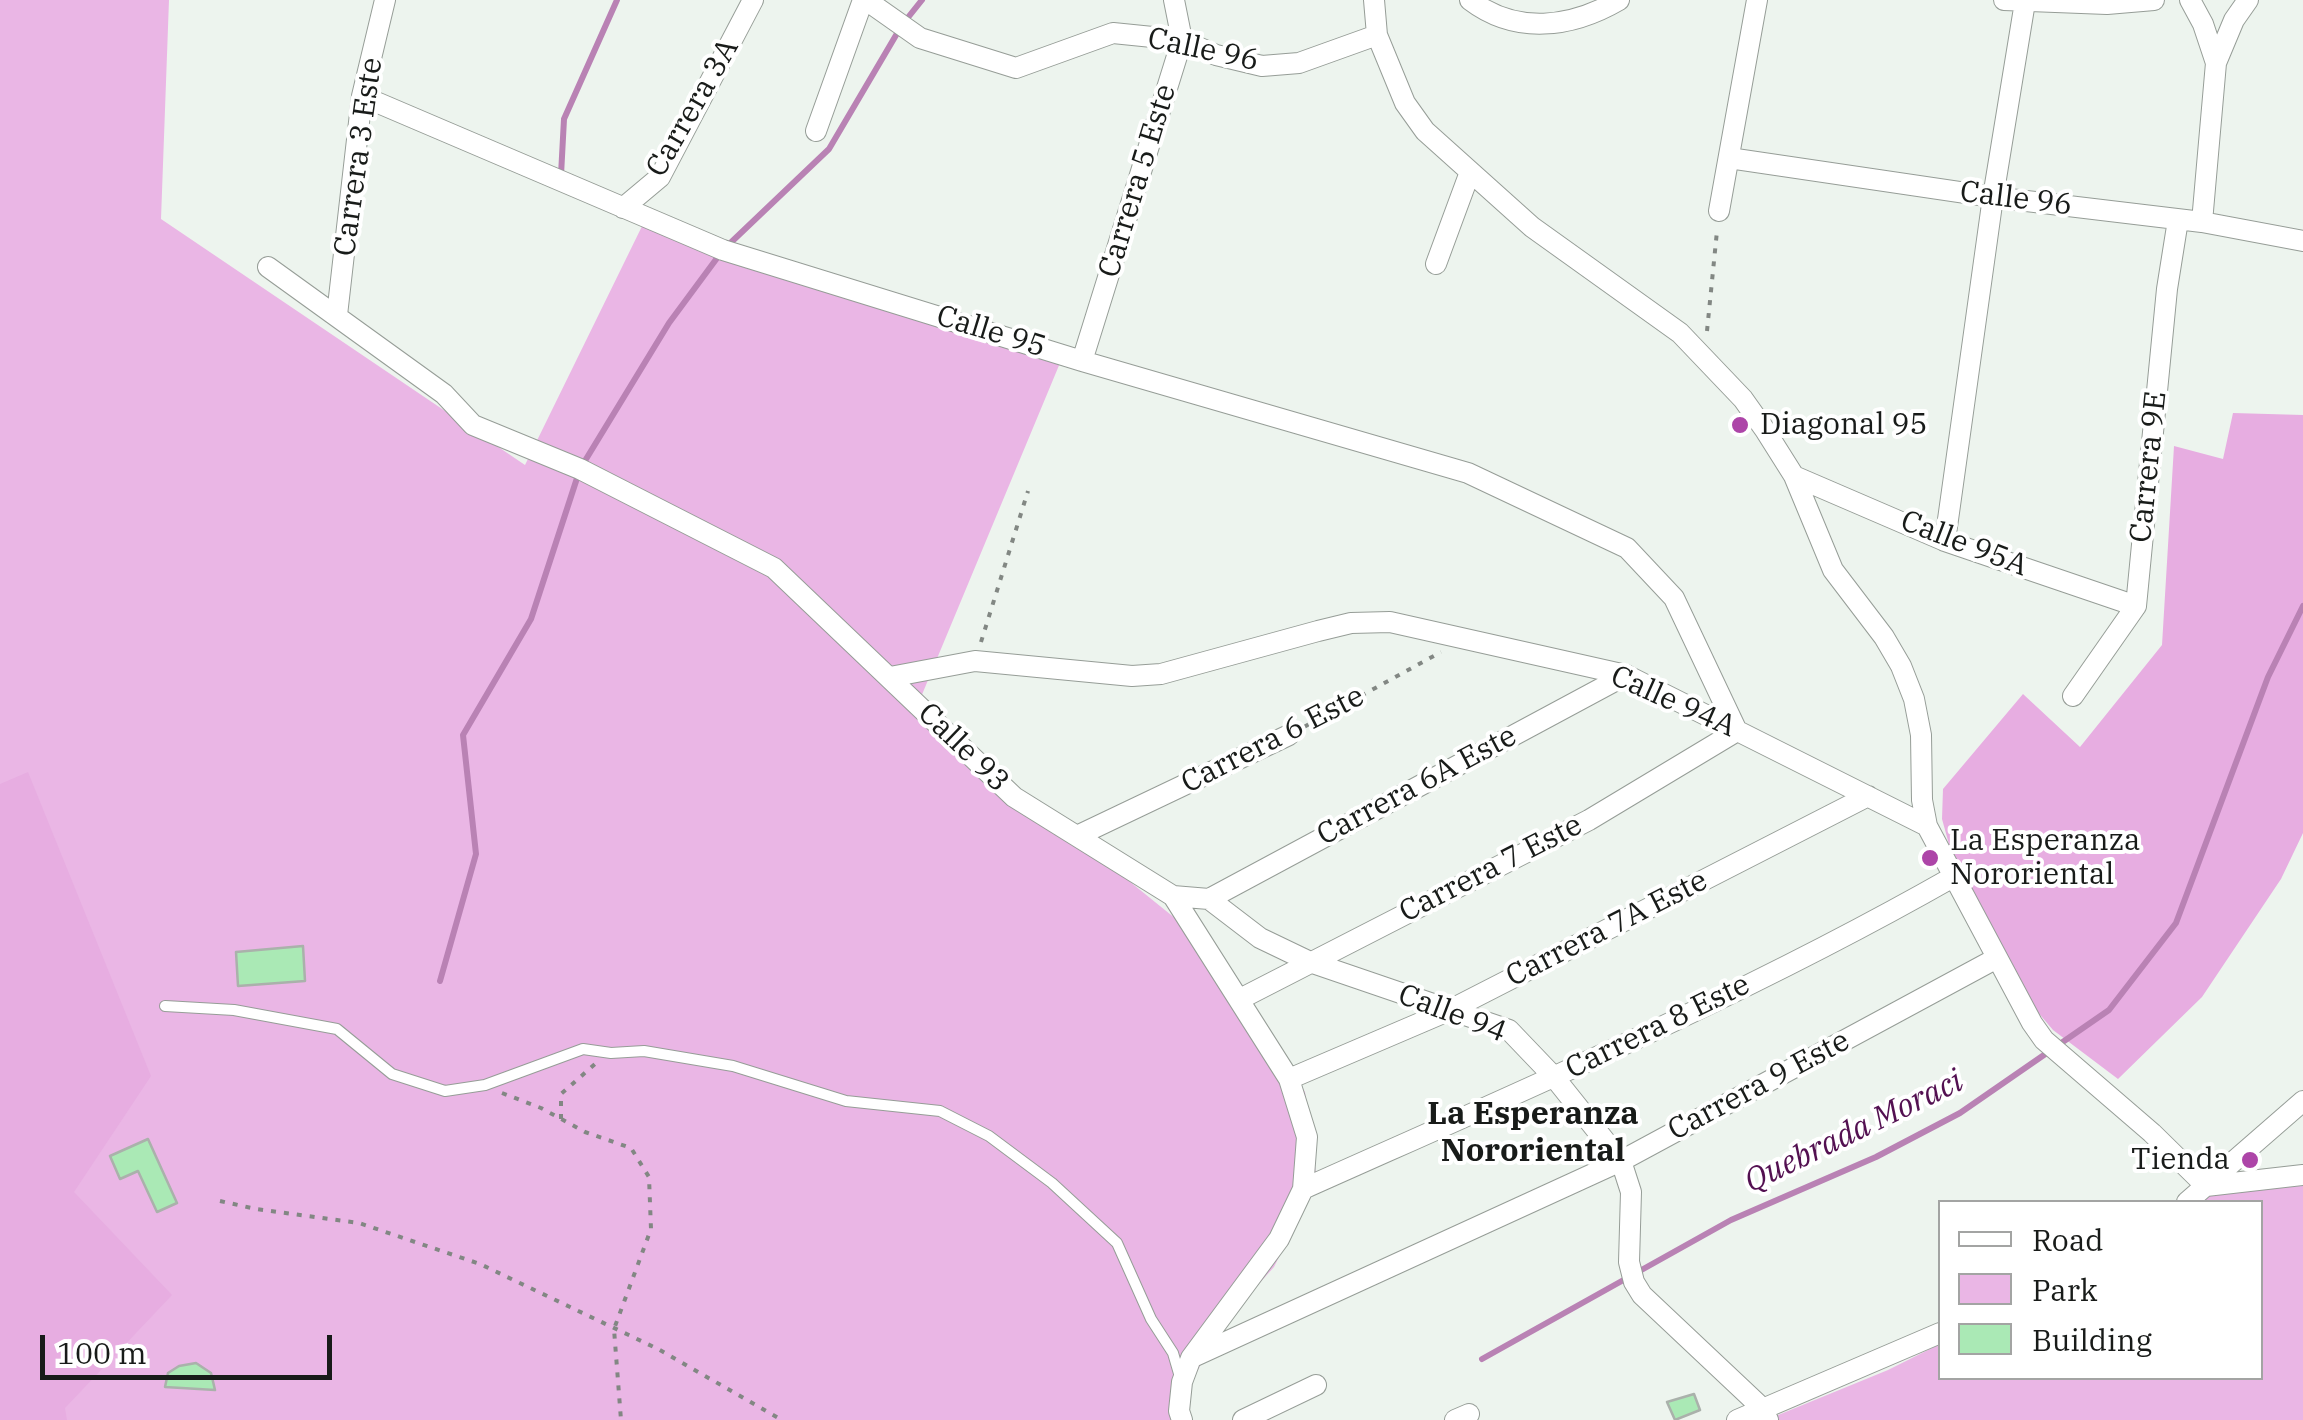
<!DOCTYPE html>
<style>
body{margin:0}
#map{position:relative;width:2303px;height:1420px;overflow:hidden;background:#edf4ee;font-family:"IBM Plex Serif",serif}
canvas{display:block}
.legend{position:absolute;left:1938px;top:1200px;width:325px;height:180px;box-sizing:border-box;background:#fff;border:2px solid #a3a4a3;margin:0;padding:12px 18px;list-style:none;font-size:30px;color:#181b19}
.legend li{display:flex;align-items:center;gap:20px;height:50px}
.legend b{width:50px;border:2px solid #a3a4a3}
.scale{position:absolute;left:40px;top:1335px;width:292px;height:45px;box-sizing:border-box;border:5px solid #181b19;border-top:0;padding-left:12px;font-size:30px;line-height:35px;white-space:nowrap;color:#181b19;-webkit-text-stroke:8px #fff;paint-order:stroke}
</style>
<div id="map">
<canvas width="2303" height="1420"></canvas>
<ul class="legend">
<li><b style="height:12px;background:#fff"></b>Road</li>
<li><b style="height:28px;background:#eab6e5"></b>Park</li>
<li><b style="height:28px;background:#aae9b5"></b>Building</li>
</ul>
<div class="scale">100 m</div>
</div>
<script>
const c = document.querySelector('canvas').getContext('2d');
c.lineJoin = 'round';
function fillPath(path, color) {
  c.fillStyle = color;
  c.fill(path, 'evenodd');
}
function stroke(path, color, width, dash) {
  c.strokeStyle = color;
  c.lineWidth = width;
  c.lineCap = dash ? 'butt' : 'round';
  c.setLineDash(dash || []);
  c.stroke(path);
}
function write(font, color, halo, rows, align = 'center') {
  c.font = font + ' "IBM Plex Serif",serif';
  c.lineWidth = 8;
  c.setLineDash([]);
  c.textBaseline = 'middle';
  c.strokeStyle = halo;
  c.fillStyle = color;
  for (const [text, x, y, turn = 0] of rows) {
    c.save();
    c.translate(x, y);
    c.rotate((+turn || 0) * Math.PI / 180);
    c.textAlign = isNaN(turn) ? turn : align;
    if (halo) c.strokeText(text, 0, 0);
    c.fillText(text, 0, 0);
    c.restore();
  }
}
fillPath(new Path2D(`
 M 0,0 L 169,0 L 161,219 L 525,465 L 647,216 L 1060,363 L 916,709 L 1181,923 L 1259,1018 L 1305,1092 L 1317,1181 L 1274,1267 L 1220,1327 L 1183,1399 L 1186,1420 L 0,1420 Z
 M 2303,1186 L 2303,1420 L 1766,1420 L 1888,1370 L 1940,1344 L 1940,1378 L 2260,1378 L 2260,1202 L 2200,1202 L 2219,1188 Z`), '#eab6e5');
fillPath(new Path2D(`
 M 2233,413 L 2303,415 L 2303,833 L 2281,879 L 2202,997 L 2118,1079 L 2053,1030 L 2030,1003 L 1950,848 L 1942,819 L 1943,789 L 2023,694 L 2080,747 L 2162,645 L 2174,446 L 2223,459 Z
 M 28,772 L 151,1076 L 74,1192 L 172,1295 L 65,1408 L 67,1420 L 0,1420 L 0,784 Z`), '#e7ade1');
stroke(new Path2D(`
 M 561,175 L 564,119 L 617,0
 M 440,981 L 476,854 L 463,735 L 531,619 L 580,469 L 669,323 L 723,250 L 829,149 L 902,25 L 922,0
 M 1482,1359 L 1731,1220 L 1876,1157 L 1960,1113 L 2109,1010 L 2176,923 L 2268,677 L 2303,606`), '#b982b4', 6);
const building = new Path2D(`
 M 303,946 L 305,981 L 238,986 L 236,952 Z
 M 148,1139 L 177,1203 L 157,1212 L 138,1171 L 120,1179 L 110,1156 Z
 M 196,1363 L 211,1373 L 215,1390 L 165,1387 L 168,1373 L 179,1366 Z
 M 1694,1394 L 1700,1410 L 1675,1420 L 1667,1402 Z`);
fillPath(building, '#aae9b5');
stroke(building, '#aab1ab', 2.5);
const service = new Path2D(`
 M 165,1006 L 234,1010 L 337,1029 L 392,1074 L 445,1091 L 485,1085 L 583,1049 L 611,1053 L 644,1051 L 733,1066 L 846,1101 L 940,1111 L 989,1136 L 1052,1183 L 1117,1243 L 1151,1319 L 1173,1353 L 1180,1377`);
const minor = new Path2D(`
 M 866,0 L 920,38 L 1016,68 L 1113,33 L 1182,40 L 1216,55 L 1262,66 L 1299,63 L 1377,35
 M 1374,0 L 1377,35 L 1405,103 L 1425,131 L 1532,227 L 1680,333 L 1743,399 L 1765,430 L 1794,476 L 1833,570 L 1884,637 L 1901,666 L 1914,699 L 1921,735 L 1922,800 L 1927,826 L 2032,1023 L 2044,1040 L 2152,1133 L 2206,1186
 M 1470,0 C 1516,35 1571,28 1619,0
 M 2004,0 L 2107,4 L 2154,0
 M 2190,0 L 2203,24 L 2216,63 L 2202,222
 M 2216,63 L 2234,20 L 2248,0
 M 362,96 L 723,250 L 1082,361 L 1468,473 L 1627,548 L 1674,598 L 1737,731 L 1589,820 L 1240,999
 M 816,131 L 863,0
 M 1729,158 L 1993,197 L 2202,222 L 2303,241
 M 623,208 L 660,177 L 753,0
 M 1719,211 L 1757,0
 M 1436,264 L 1470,172
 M 268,267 L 444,394 L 473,425 L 580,469 L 774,568 L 1014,797 L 1173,896 L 1289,1079 L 1307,1137 L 1303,1189 L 1279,1239 L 1191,1358 L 1182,1382 L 1179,1411 L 1182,1420
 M 337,315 L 362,96 L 385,0
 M 1082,361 L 1182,40 L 1174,0
 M 1794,476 L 1945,541 L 2136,606
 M 1945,541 L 1993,197 L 2025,2
 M 890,677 L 975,661 L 1132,676 L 1161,674 L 1318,631 L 1351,623 L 1390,622 L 1626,675 L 1927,826
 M 2073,696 L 2136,606 L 2167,289 L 2178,220
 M 1077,836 L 1289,735
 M 1173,896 L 1209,899 L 1260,938 L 1310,962 L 1509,1030 L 1554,1077 L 1621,1161 L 1631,1192 L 1629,1262 L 1634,1282 L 1642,1295 L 1762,1408 L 1768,1420
 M 1209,899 L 1626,675
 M 1289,1079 L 1448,1011 L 1868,796
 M 2206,1186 L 2303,1175
 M 1303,1189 C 1522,1091 1744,996 1953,877
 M 2187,1202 L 2303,1101
 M 1193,1357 L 1621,1161 L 1997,958
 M 1243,1420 L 1316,1385
 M 1455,1420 L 1469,1414
 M 1737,1420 L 1940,1333`);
stroke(service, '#969d97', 12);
stroke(minor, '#969d97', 22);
stroke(new Path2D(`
 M 1707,331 L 1717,231
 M 981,642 L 1028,491
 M 1304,727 L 1441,652
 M 502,1093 L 541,1108 L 585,1132 L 631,1148 L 649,1177 L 651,1229 L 614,1329 L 621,1420
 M 561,1119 L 561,1094 L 595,1064
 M 220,1201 L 256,1209 L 359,1223 L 480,1264 L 658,1349 L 782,1420`), '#828783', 4, [5, 8]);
stroke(service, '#fff', 10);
stroke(minor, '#fff', 20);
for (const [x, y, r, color] of [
 [1740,425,10,"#ad45a8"],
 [1930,858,10,"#ad45a8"],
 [2250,1160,10,"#ad45a8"]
]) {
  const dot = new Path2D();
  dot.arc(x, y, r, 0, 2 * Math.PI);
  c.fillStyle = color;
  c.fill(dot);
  stroke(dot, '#fff', 4);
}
write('30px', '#181b19', '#fff', [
 ["Calle 96",1203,50,12],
 ["Carrera 3A",693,108,-60],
 ["Carrera 3 Este",359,157,-82],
 ["Carrera 5 Este",1138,181,-73],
 ["Calle 96",2016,199,7],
 ["Calle 95",991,332,17],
 ["Carrera 9E",2149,467,-84],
 ["Calle 95A",1964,544,21],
 ["Calle 94A",1673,702,24],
 ["Carrera 6 Este",1273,740,-27],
 ["Calle 93",963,748,44],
 ["Carrera 6A Este",1417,786,-28],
 ["Carrera 7 Este",1491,869,-27],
 ["Carrera 7A Este",1607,929,-27],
 ["Calle 94",1452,1014,21],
 ["Carrera 8 Este",1658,1027,-26],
 ["Carrera 9 Este",1759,1086,-28]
]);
write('30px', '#181b19', '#fff', [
 ["Diagonal 95",1760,425],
 ["La Esperanza",1950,841],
 ["Nororiental",1950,875],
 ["Tienda",2230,1160,"right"]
], 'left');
write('bold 32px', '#181b19', '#fff', [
 ["La Esperanza",1533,1115],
 ["Nororiental",1533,1152]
]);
write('italic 32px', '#531051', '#fff', [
 ["Quebrada Moraci",1854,1132,-26]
]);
</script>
